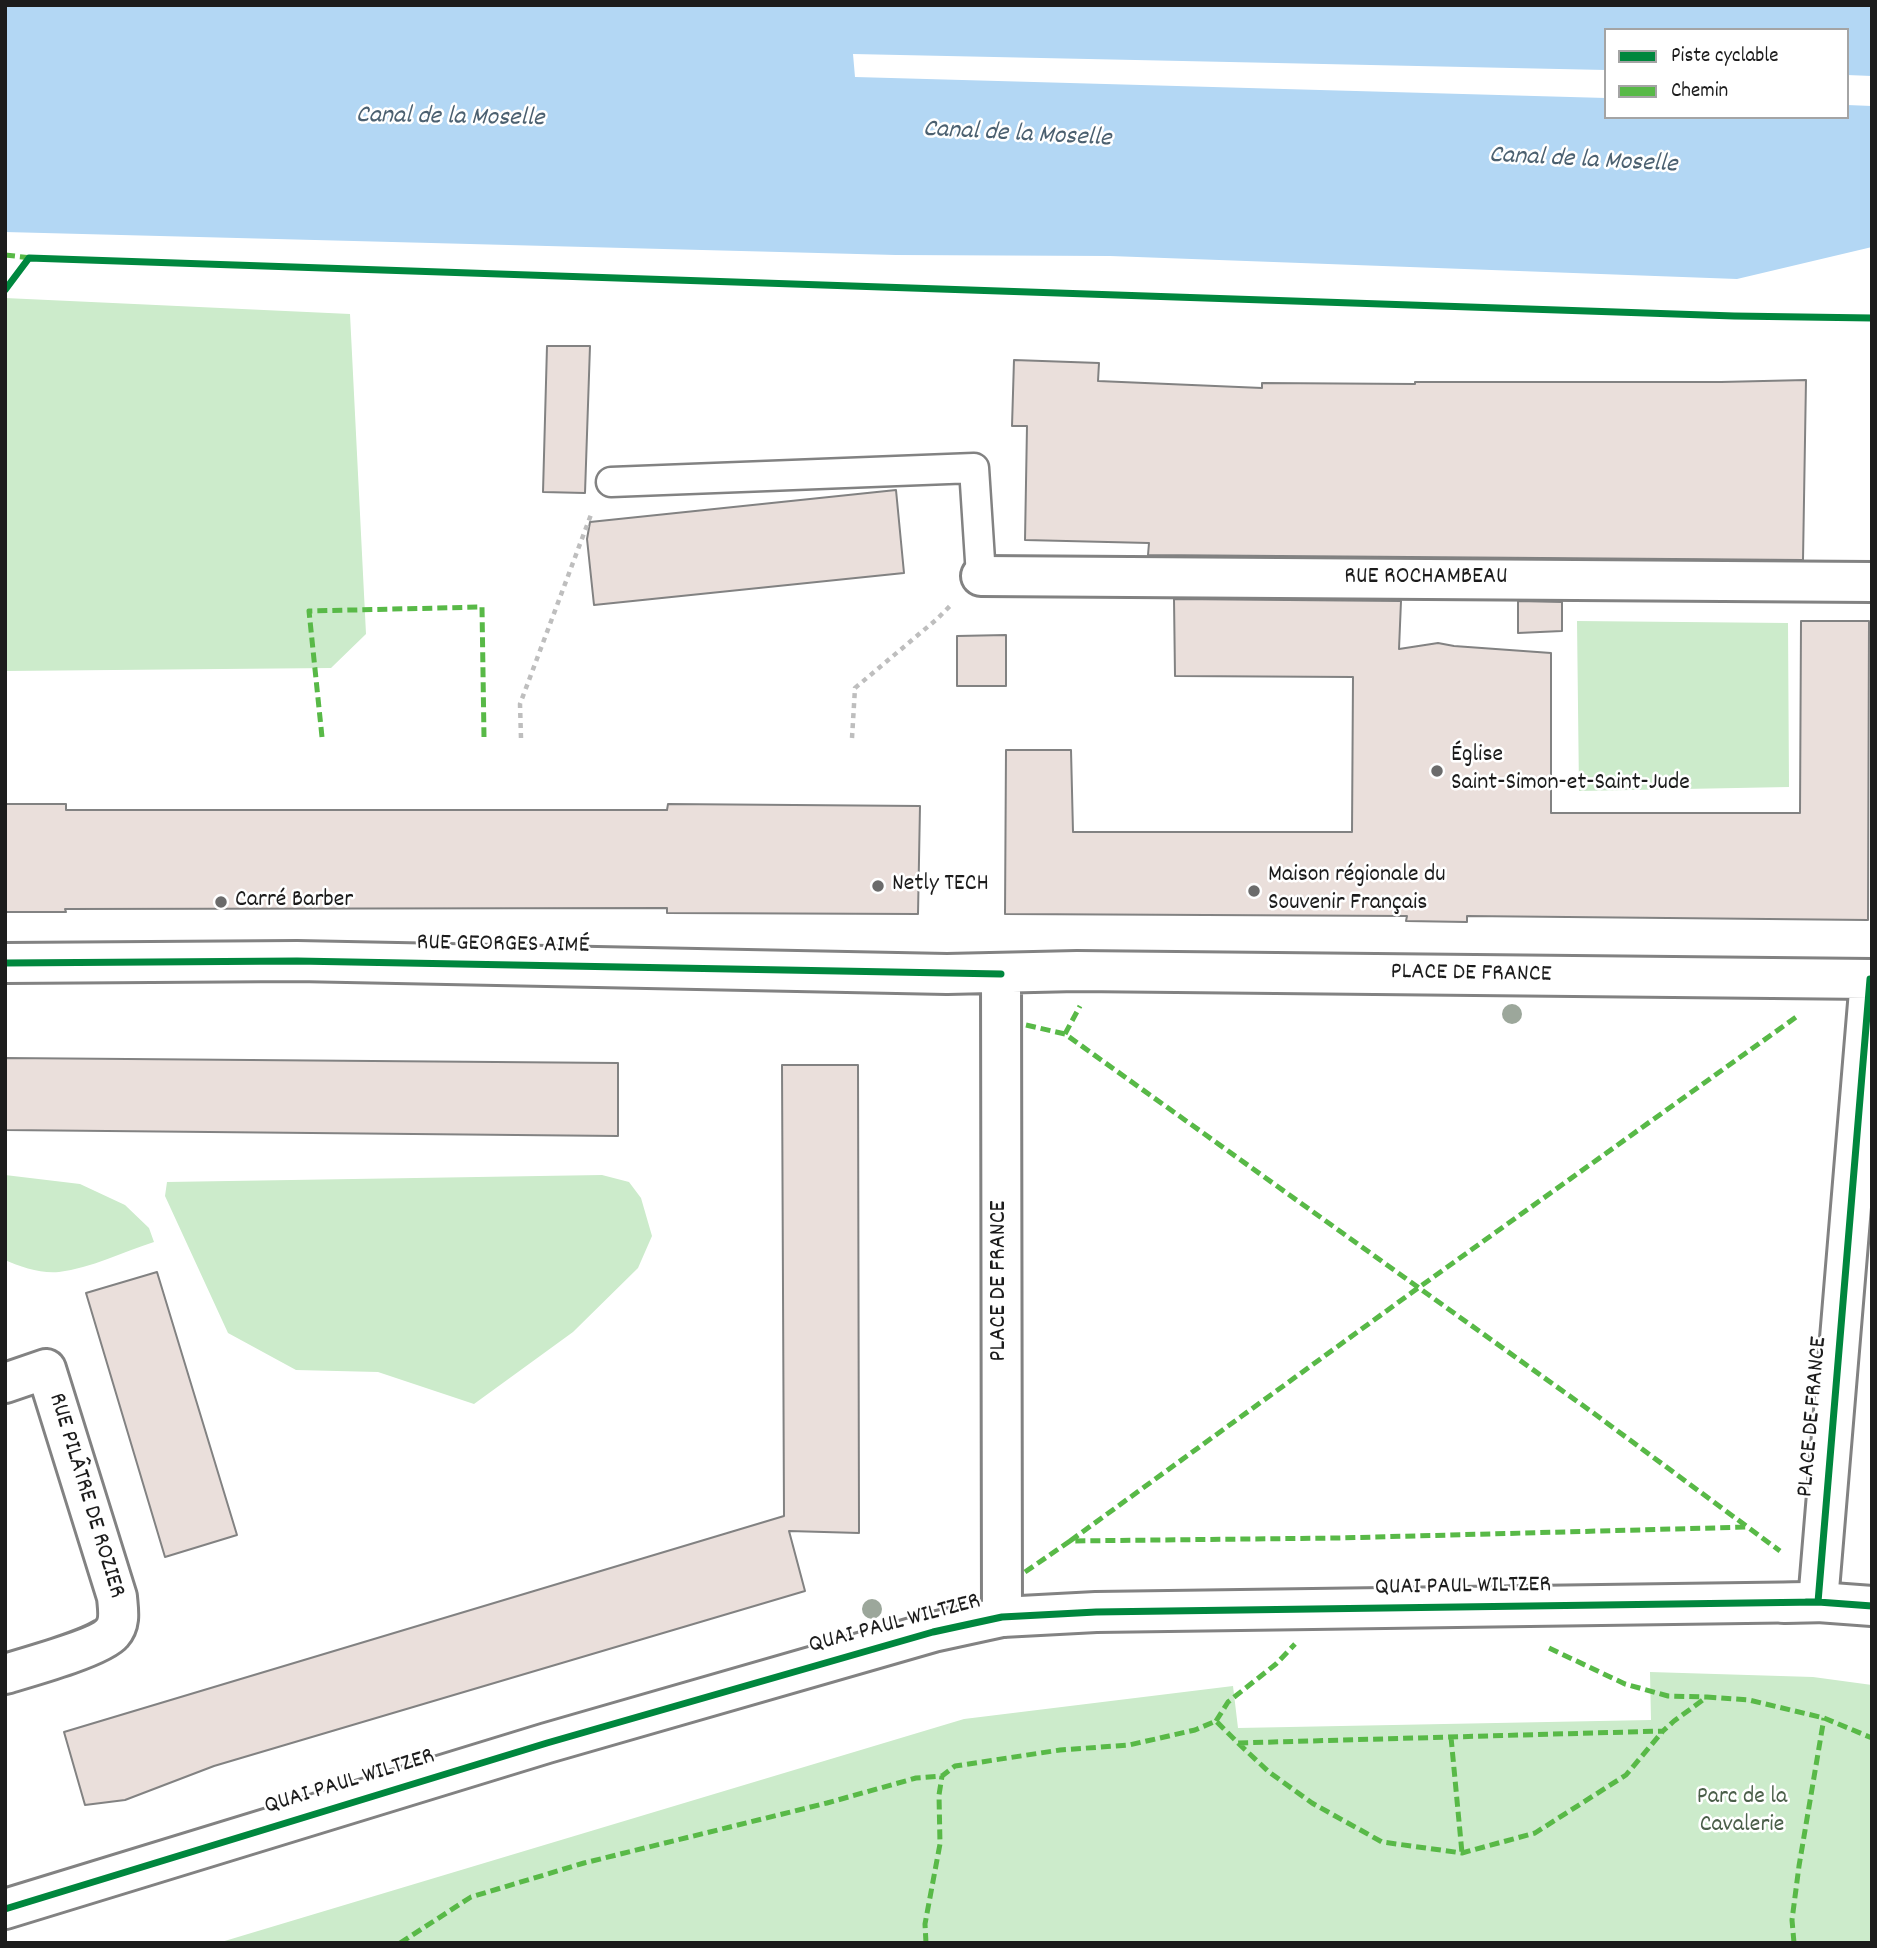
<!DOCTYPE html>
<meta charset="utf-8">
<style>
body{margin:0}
#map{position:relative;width:1877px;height:1948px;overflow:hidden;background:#fff;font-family:Dekko,sans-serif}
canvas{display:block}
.frame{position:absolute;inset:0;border:7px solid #1c1c1c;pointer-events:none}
.legend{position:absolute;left:1604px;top:28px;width:245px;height:91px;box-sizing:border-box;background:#fff;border:2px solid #a4a4a4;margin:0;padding:9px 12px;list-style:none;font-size:21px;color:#1c1c1c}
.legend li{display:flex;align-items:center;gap:14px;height:35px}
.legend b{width:35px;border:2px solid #a4a4a4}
</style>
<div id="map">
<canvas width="1877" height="1948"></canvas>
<div class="frame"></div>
<ul class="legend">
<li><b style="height:9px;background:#00873e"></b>Piste cyclable</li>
<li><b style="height:9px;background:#58b947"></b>Chemin</li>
</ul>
</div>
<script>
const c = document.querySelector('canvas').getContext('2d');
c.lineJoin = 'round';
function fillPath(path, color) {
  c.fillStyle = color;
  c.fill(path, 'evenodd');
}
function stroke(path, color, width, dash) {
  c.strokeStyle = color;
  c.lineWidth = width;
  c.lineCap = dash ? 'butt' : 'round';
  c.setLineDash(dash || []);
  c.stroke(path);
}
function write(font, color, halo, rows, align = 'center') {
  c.font = font + ' Dekko,sans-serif';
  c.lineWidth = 5;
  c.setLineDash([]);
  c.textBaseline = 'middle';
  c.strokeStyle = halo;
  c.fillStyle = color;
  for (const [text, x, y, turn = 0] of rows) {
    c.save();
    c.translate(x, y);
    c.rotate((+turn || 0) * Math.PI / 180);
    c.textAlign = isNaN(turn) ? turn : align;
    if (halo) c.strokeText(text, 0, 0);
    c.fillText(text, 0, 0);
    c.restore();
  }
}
fillPath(new Path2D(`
 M 5,298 L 350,314 L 366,634 L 331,668 L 5,671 Z
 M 1577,621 L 1788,623 L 1789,787 L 1579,791 Z
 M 5,1175 L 80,1184 L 125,1205 L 149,1228 L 154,1242 C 123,1252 91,1268 59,1272 C 42,1274 20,1267 5,1260 Z
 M 602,1175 L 629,1182 L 641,1198 L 652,1236 L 638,1268 L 573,1332 L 474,1404 L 378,1372 L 296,1370 L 228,1333 L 165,1196 L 167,1182 Z
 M 1650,1672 L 1813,1677 L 1872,1685 L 1872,1943 L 218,1943 L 964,1719 L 1233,1686 L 1238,1728 L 1651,1720 Z`), '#ccebcb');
fillPath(new Path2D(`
 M 5,5 L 1872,5 L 1872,76 L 1847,75 L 1847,30 L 1606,30 L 1606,70 L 853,54 L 855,77 L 1606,98 L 1606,117 L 1847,117 L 1847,105 L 1872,106 L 1872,247 L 1737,279 L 1110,256 L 896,255 L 5,232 Z`), '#b3d7f4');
const building = new Path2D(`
 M 547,346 L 590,346 L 585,493 L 543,492 Z
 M 1014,360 L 1099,363 L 1098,381 L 1262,388 L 1262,383 L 1415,384 L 1415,382 L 1721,382 L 1806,380 L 1803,560 L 1148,555 L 1149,543 L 1025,540 L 1027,426 L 1012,426 Z
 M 896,490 L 904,573 L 594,605 L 587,539 L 590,522 Z
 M 1174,599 L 1401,601 L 1399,649 L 1438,643 L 1454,646 L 1551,653 L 1551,813 L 1800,813 L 1801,621 L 1869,621 L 1868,920 L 1467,916 L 1467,922 L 1406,921 L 1407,916 L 1005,914 L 1006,750 L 1071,750 L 1073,832 L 1352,832 L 1353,677 L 1175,676 Z
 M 1518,601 L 1562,602 L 1562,631 L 1518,633 Z
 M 1006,635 L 1006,686 L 957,686 L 957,636 Z
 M 5,804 L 66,804 L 66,810 L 667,810 L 668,804 L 920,806 L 918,914 L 667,913 L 667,908 L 65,909 L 66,912 L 5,912 Z
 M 5,1058 L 618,1063 L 618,1136 L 5,1130 Z
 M 782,1065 L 858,1065 L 859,1533 L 789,1531 L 805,1591 L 214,1766 L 125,1800 L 85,1805 L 64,1732 L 784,1516 Z
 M 157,1272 L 237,1535 L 165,1557 L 86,1293 Z`);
fillPath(building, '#eadfdb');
stroke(building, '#828282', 2);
const lane = new Path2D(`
 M 611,482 L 974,468 L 981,576`);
const street = new Path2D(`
 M 981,576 L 1872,582
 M 5,963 L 297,961 L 947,974 L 1077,971 L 1872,979
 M 1001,974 L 1002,1617
 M 5,1383 L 46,1369 L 117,1597 C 118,1610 121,1623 112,1633 C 101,1647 25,1668 5,1674
 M 1784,1603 L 1818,1602 L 1870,979`);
const secondary = new Path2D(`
 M 5,1909 L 547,1743 L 933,1632 L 1002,1617 L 1096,1612 L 1818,1602 L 1872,1606`);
stroke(lane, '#828282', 33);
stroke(street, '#828282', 44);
stroke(secondary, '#828282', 44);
stroke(new Path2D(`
 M 5,290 L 29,258
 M 521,738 L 520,704 L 592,512
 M 852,738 L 855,688 L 937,619 L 951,605`), '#bebebe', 4.5, [5, 5]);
stroke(lane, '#fff', 28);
stroke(street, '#fff', 38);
stroke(secondary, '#fff', 38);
stroke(new Path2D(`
 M 5,255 L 32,258
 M 322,737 L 309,611 L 482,607 L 484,737
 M 1026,1025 L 1065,1034 L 1592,1412 L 1780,1551
 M 1065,1034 L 1080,1006
 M 1070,1541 L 1418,1288 L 1799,1015
 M 1025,1572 L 1070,1541 L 1339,1538 L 1748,1527
 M 1549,1648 L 1625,1684 L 1668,1696 L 1707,1697
 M 1216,1721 L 1228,1702 L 1276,1664 L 1295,1644
 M 1451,1737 L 1462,1853
 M 1238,1743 L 1269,1772 L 1312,1803 L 1382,1842 L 1462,1853 L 1535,1833 L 1626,1775 L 1663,1731
 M 400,1943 L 471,1897 L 584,1863 L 827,1803 L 916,1778 L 942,1776 L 955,1766 L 1060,1750 L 1129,1745 L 1195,1730 L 1216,1721 L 1238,1743 L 1663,1731 L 1674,1721 L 1707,1697 L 1749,1700 L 1824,1718 L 1872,1738
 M 926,1943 L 925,1924 L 940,1844 L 939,1795 L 942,1776
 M 1794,1943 L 1792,1920 L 1799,1866 L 1824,1718`), '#58b947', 5, [10, 5]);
stroke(new Path2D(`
 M 5,290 L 29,258 L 1734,316 L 1872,318
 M 5,963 L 297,961 L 1001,974
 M 1806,1602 L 1818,1602 L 1870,979
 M 5,1909 L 547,1743 L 933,1632 L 1002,1617 L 1096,1612 L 1818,1602 L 1872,1606`), '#00873e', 7);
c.fillStyle = '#9ca79b';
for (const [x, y] of [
 [1512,1014],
 [872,1609]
]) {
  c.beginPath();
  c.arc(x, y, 10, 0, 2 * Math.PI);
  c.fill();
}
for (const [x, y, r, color] of [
 [1437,771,7,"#6b6b6b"],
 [878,886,7,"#6b6b6b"],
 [1254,891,7,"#6b6b6b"],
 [221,902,7,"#6b6b6b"]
]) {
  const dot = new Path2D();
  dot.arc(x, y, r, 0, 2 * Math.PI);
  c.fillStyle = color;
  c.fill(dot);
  stroke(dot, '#fff', 2.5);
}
write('24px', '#1c1c1c', '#fff', [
 ["RUE ROCHAMBEAU",1426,579],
 ["RUE GEORGES AIMÉ",503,946,1],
 ["PLACE DE FRANCE",1471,975,1],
 ["PLACE DE FRANCE",1001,1281,-90],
 ["PLACE DE FRANCE",1814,1417,-85],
 ["RUE PILÂTRE DE ROZIER",85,1496,73],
 ["QUAI PAUL WILTZER",1463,1588,-1],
 ["QUAI PAUL WILTZER",895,1625,-15],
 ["QUAI PAUL WILTZER",350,1783,-17]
]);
write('24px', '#1c1c1c', '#fff', [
 ["Église",1451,757],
 ["Saint-Simon-et-Saint-Jude",1451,785],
 ["Maison régionale du",1268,877],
 ["Souvenir Français",1268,905],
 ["Netly TECH",892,886],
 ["Carré Barber",235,902]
], 'left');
write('24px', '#4b5f4a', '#fff', [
 ["Parc de la",1742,1799],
 ["Cavalerie",1742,1827]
]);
write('italic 26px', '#4b6070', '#fff', [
 ["Canal de la Moselle",450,119,1],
 ["Canal de la Moselle",1017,136,3],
 ["Canal de la Moselle",1583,162,3]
]);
</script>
